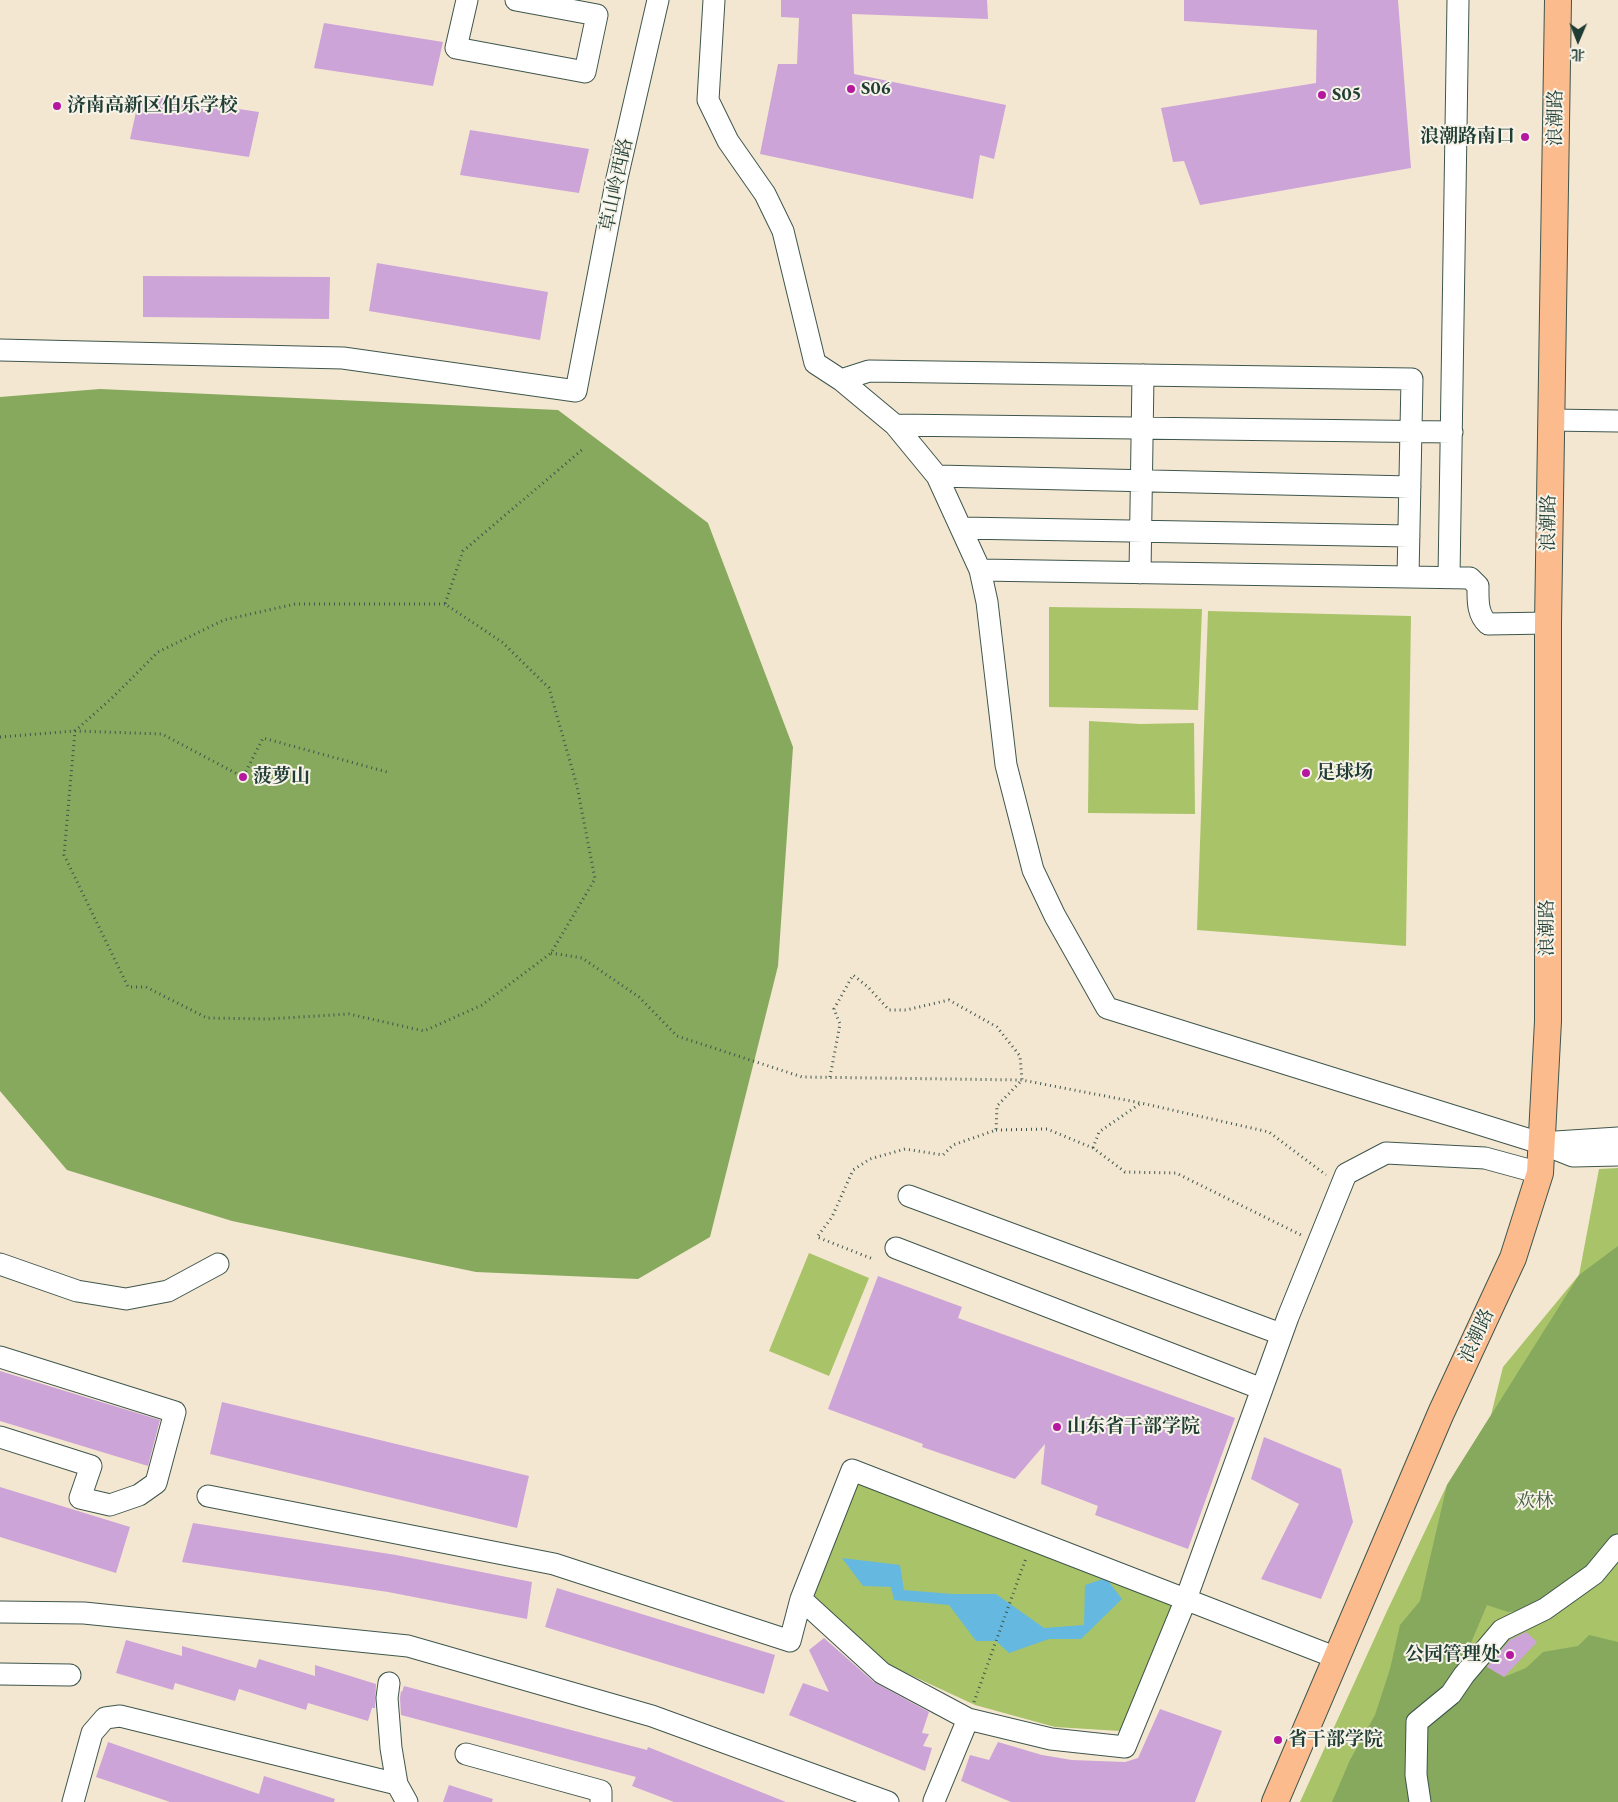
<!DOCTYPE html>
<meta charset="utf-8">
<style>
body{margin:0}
#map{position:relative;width:1618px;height:1802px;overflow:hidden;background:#f4e7d1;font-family:"EB Garamond","Noto Serif SC",serif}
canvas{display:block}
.north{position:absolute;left:1553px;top:15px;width:50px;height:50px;-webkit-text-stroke:4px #f7f3e8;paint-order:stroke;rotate:181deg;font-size:14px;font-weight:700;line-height:20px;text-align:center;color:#1f3d34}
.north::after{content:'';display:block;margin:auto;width:18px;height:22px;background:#1f3d34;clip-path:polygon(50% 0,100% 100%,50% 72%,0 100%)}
</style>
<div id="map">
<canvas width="1618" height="1802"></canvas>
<div class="north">北</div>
</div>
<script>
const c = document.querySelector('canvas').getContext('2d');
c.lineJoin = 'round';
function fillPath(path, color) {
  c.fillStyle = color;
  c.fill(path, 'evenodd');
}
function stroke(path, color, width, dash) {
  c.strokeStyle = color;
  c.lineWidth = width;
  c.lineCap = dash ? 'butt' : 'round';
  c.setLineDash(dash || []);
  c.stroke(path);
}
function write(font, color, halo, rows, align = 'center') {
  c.font = font + ' "EB Garamond","Noto Serif SC",serif';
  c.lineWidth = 4;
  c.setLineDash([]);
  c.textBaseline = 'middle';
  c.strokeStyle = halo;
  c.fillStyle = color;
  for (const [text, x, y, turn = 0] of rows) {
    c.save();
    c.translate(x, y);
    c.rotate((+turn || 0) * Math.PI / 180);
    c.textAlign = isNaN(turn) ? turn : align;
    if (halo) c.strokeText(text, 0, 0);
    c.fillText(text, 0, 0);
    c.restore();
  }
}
fillPath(new Path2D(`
 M 1049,607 L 1202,609 L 1198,710 L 1049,707 Z
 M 1208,611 L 1411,616 L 1406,946 L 1197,930 Z
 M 1089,721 L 1140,724 L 1194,723 L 1195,814 L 1088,813 Z
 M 1618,1168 L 1618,1802 L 1300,1802 L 1387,1611 L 1447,1485 L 1491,1415 L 1503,1367 L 1579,1275 L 1599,1169 Z
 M 809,1253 L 869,1278 L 829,1376 L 769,1351 Z
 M 858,1482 L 1175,1605 L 1120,1731 L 1055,1727 L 975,1705 L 889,1665 L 813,1598 Z`), '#a9c369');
fillPath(new Path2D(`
 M 100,389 L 558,410 L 708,523 L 793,747 L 778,966 L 710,1237 L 638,1279 L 476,1272 L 232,1221 L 67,1170 L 0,1091 L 0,397 Z
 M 1618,1246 L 1618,1549 L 1534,1608 L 1508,1612 L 1487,1605 L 1456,1678 L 1416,1715 L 1415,1802 L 1332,1802 L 1350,1760 L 1375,1715 L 1390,1669 L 1400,1625 L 1420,1601 L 1447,1485 L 1579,1275 Z
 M 1589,1635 L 1618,1642 L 1618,1802 L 1427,1802 L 1423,1739 L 1431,1714 L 1467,1676 L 1486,1666 L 1504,1677 L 1526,1668 L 1543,1652 L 1578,1646 Z`), '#86a95d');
fillPath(new Path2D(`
 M 842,1558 L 900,1565 L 904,1590 L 952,1594 L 996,1594 L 1044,1628 L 1084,1625 L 1085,1585 L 1106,1578 L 1122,1599 L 1081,1639 L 1049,1639 L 1009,1653 L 996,1641 L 976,1641 L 949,1605 L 894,1600 L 891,1587 L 863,1586 Z`), '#65b9e1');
fillPath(new Path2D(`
 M 781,0 L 987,0 L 988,19 L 852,14 L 854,74 L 1006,105 L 994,159 L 980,155 L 973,199 L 760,154 L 778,64 L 797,64 L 799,18 L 781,17 Z
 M 1184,0 L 1398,0 L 1411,168 L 1200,205 L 1184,161 L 1173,162 L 1161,108 L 1316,83 L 1317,30 L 1184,21 Z
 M 324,23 L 443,42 L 433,86 L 314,68 Z
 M 140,94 L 259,112 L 249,157 L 130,139 Z
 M 470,130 L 589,149 L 579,193 L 460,175 Z
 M 377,263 L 548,292 L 540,340 L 369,311 Z
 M 143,276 L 330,277 L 329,319 L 143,317 Z
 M 878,1276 L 962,1307 L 958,1318 L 1235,1418 L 1188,1549 L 1095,1515 L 1098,1506 L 1041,1484 L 1045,1444 L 1015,1479 L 922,1447 L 923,1444 L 828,1409 Z
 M 0,1371 L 160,1420 L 148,1466 L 0,1421 Z
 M 222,1402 L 529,1476 L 517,1528 L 210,1454 Z
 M 1264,1437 L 1341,1469 L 1353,1522 L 1321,1599 L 1261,1579 L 1299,1504 L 1251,1479 Z
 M 0,1487 L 130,1527 L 116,1573 L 0,1537 Z
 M 193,1523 L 396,1555 L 532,1582 L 527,1619 L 388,1592 L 182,1562 Z
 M 557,1588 L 775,1655 L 764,1694 L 545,1627 Z
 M 1526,1632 L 1537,1642 L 1504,1677 L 1487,1667 L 1510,1640 Z
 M 824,1638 L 874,1682 L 929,1712 L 922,1733 L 929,1734 L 923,1746 L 932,1748 L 925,1771 L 789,1715 L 803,1683 L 829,1692 L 809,1650 Z
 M 126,1640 L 182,1656 L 182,1646 L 256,1668 L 259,1659 L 315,1676 L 315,1665 L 376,1684 L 375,1708 L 372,1708 L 368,1721 L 308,1703 L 306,1710 L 239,1689 L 235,1701 L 175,1683 L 173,1690 L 116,1673 Z
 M 404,1686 L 647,1750 L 648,1747 L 786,1802 L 674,1802 L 632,1786 L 636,1777 L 401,1715 L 400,1698 L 401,1691 L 402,1692 Z
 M 1160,1709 L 1222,1731 L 1195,1802 L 1011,1802 L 961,1781 L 970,1755 L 989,1760 L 998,1742 L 1042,1755 L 1072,1760 L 1125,1762 L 1138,1758 Z
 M 108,1742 L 259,1794 L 264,1776 L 335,1799 L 334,1802 L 170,1802 L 96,1777 Z
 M 449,1785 L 493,1799 L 492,1802 L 443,1802 Z`), '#cda4d8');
const minor = new Path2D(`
 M 467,0 L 456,48 L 585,72 L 597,15 L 516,0
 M 714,0 L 708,100 L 728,141 L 765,194 L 783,231 L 815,363 L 841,380 L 869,371 L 1412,379 L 1408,577
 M 0,350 L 343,358 L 576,391 L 617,178 L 658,0
 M 841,380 L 895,425 L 937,476 L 980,570 L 987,602 L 1006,765 L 1033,870 L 1055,916 L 1107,1008 L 1540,1143
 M 1550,420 L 1618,421
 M 895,425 L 1452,432
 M 937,476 L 1410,487
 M 962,528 L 1409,536
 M 980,570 L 1470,578 L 1478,586 C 1478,600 1477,614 1488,624 L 1548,623
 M 1140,573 L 1143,375
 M 1449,577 L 1458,0
 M 1618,1138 L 1540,1143 L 1573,1156 L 1618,1155
 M 909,1196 L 1281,1334
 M 896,1248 L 1262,1389
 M 0,1264 L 77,1291 L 126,1299 L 168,1291 L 218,1264
 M 0,1357 L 175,1412 L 156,1483 L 139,1495 L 110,1505 L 80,1498 L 91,1466 L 0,1437
 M 208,1496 L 554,1564 L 790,1641 L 801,1599
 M 0,1612 L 84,1613 L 408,1646 L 652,1716 L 888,1802
 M 0,1674 L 70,1675
 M 389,1683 L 387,1698 L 391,1748 L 397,1784 L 407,1802
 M 968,1719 L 1051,1739 L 1125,1747 L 1186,1599 L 1288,1317 L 1346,1174 L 1386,1153 L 1485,1158 L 1540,1173
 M 466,1754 L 601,1791 L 601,1802
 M 934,1801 L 968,1719 L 882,1673 L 801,1599 L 852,1470 L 1337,1658
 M 73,1802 L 92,1733 L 105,1718 L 120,1716 L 397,1784
 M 1420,1802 L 1416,1775 L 1417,1722 L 1451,1694 L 1464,1675 L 1502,1630 L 1545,1609 L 1594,1574 L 1618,1545`);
const major = new Path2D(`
 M 1275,1802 L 1441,1413 L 1513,1258 L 1540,1173 L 1548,1021 L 1548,623 L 1558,0`);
stroke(minor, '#3f564c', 23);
stroke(major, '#3f564c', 28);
stroke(new Path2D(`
 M 445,604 L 295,604 L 224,620 L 158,652 L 112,698 L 75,731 L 64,855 L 128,987 L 146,987 L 207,1018 L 268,1019 L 349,1014 L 424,1031 L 482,1005 L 551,953 L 595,879 L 577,786 L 549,688 L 502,642 L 445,604 L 463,551 L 583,449
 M 0,737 L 75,731 L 162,734 L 243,777 L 263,738 L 387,772
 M 551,953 L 582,958 L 639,997 L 677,1036 L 802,1077 L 1022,1080 L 1141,1103 L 1269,1132 L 1326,1175
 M 830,1077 L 840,1024 L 834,1009 L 853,975 L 868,987 L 889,1010 L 906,1010 L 949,1000 L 997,1027 L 1020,1056 L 1022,1080 L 997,1106 L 996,1130 L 953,1145 L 943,1155 L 905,1149 L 870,1159 L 853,1170 L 832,1217 L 817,1237 L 873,1259
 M 996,1130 L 1047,1129 L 1093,1148 L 1125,1172 L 1176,1173 L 1301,1235
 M 1093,1148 L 1099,1132 L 1141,1103
 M 974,1702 L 1026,1558`), '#3f564c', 3, [1, 4]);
stroke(minor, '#fff', 21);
stroke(major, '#fbbb8d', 26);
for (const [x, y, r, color] of [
 [851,89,5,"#b5179e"],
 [1322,95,5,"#b5179e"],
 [57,106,5,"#b5179e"],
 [1525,137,5,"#b5179e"],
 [1306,773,5,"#b5179e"],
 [243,777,5,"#b5179e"],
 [1057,1427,5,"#b5179e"],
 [1510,1655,5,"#b5179e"],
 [1278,1740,5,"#b5179e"]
]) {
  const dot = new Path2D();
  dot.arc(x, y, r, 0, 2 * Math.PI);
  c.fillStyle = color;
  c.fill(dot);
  stroke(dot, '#f7f3e8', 2);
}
write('bold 19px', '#1f3d34', '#f7f3e8', [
 ["S06",861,89],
 ["S05",1332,95],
 ["济南高新区伯乐学校",67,106],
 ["浪潮路南口",1515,137,"right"],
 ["足球场",1316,773],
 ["菠萝山",253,777],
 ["山东省干部学院",1067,1427],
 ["公园管理处",1500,1655,"right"],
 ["省干部学院",1288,1740]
], 'left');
write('19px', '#1f3d34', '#f7f3e8', [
 ["浪潮路",1556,118,-89],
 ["草山岭西路",617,185,-78],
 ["浪潮路",1549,523,-89],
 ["浪潮路",1548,928,-90],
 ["浪潮路",1477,1336,-65]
]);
write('19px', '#425e41', '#f7f3e8', [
 ["欢林",1535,1502]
]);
</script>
